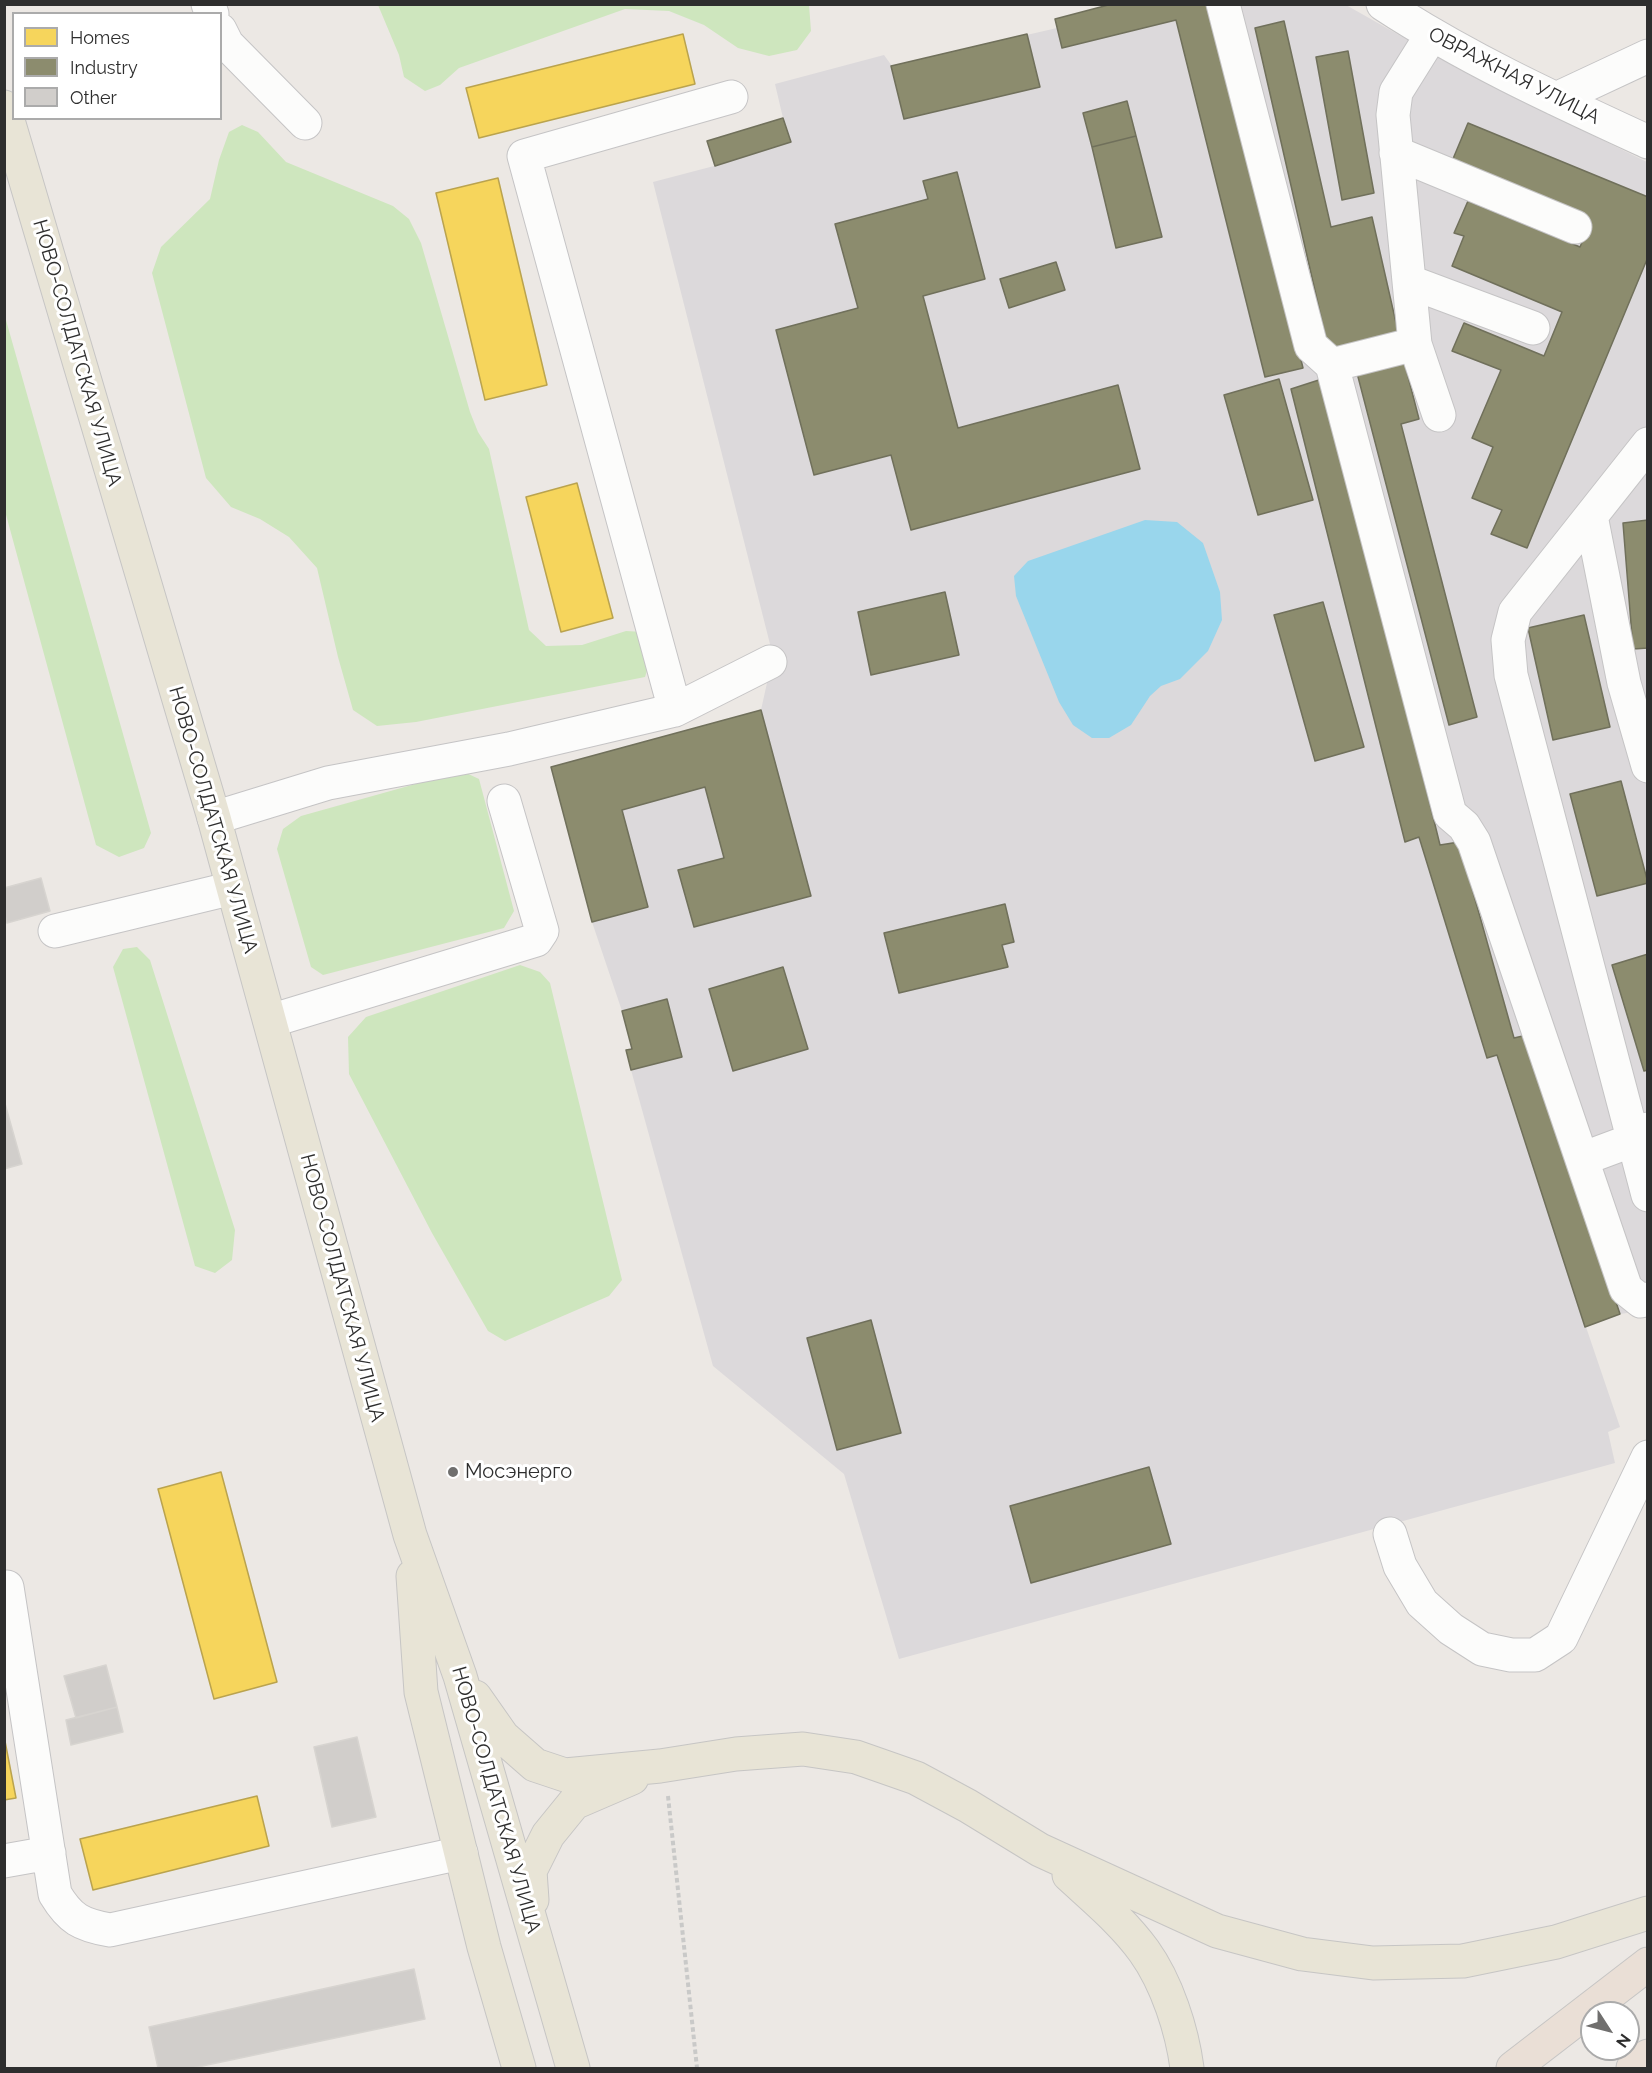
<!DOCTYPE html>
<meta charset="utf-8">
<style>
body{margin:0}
#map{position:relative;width:1652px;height:2073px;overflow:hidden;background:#ece8e4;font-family:Raleway,sans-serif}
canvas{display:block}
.frame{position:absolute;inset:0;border:6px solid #2e2e2e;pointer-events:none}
.legend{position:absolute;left:12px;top:12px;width:210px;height:108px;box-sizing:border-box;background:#fff;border:2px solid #ababab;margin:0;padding:8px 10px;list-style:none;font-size:18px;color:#2e2e2e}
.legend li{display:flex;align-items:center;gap:12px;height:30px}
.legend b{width:30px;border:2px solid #ababab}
.north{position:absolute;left:1580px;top:2001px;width:60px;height:60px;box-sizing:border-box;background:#fff;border:2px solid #ababab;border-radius:50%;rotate:126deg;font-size:16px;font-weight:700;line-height:24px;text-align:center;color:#2e2e2e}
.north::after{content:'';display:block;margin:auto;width:21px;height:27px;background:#706f6e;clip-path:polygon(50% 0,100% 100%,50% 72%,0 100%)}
</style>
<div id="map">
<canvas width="1652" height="2073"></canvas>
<div class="frame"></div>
<ul class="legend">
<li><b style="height:16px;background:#f6d55c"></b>Homes</li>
<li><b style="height:16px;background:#8c8c6e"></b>Industry</li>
<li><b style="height:16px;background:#d1cecb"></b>Other</li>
</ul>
<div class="north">N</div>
</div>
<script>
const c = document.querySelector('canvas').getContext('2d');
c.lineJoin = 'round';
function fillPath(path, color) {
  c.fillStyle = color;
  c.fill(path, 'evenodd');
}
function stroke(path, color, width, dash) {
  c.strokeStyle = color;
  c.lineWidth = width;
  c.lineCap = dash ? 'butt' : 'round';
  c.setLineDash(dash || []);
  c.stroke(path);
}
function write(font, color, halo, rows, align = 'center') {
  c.font = font + ' Raleway,sans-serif';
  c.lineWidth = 6;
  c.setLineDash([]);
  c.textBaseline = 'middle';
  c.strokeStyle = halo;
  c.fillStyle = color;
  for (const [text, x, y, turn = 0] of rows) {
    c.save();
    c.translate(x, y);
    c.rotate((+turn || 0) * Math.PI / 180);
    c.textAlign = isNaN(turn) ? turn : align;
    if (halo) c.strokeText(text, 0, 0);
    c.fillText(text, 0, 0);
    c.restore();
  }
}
fillPath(new Path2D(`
 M 1112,5 L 1346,5 L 1468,74 L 1647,162 L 1647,1310 L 1620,1314 L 1586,1327 L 1620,1427 L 1608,1432 L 1615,1463 L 899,1659 L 844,1474 L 713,1366 L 631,1070 L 626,1050 L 632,1048 L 622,1011 L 592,922 L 551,767 L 761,710 L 769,674 L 771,648 L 653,182 L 714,166 L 707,141 L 783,118 L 775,84 L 884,55 L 892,66 L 1057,28 L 1055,19 Z`), '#dcd9db');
fillPath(new Path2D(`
 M 378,5 L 809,5 L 811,31 L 797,50 L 769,56 L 738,48 L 704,25 L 669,11 L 625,9 L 459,68 L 440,85 L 425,91 L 404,77 L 399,55 Z
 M 242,125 L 258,132 L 286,162 L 393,206 L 409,219 L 421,243 L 470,412 L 478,432 L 489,449 L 529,630 L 546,646 L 582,645 L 626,631 L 643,632 L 653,652 L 645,677 L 416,722 L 377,726 L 353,710 L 338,657 L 317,568 L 289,537 L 260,519 L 231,507 L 206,478 L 152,273 L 161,247 L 210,199 L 219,160 L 229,132 Z
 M 4,313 L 151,833 L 144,848 L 119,857 L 96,845 L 5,511 Z
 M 462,771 L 479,779 L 514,911 L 504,928 L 323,975 L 311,967 L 277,849 L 283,829 L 301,816 Z
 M 137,947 L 150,960 L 235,1230 L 232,1260 L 215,1273 L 195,1266 L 113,967 L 123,949 Z
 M 520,965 L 540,972 L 550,983 L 622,1280 L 609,1296 L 505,1341 L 488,1331 L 432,1233 L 349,1074 L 348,1037 L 366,1017 Z`), '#cee6be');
fillPath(new Path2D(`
 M 1145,520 L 1177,522 L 1203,543 L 1220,592 L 1222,620 L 1208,651 L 1180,679 L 1161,686 L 1150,696 L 1131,725 L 1109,738 L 1092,738 L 1073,725 L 1059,702 L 1016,596 L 1014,576 L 1028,561 Z`), '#99d6ec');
const homes = new Path2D(`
 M 683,34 L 695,84 L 479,138 L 466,88 Z
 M 498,178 L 547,385 L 485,400 L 436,193 Z
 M 577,483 L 613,618 L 561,632 L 526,497 Z
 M 221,1472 L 277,1682 L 214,1699 L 158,1489 Z
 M 4,1736 L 16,1798 L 4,1800 Z
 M 257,1796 L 269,1846 L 93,1890 L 80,1839 Z`);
fillPath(homes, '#f6d55c');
stroke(homes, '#baa34e', 1.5);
const industry = new Path2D(`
 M 1112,4 L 1212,4 L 1303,368 L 1265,377 L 1176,20 L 1062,48 L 1055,19 Z
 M 1284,21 L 1331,227 L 1372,217 L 1399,336 L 1329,352 L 1255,28 Z
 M 1027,34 L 1040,87 L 904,119 L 891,66 Z
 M 1348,51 L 1374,193 L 1342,200 L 1316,57 Z
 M 1127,101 L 1136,136 L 1092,147 L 1083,113 Z
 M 783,118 L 791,142 L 715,166 L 707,141 Z
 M 1468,123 L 1648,197 L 1648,257 L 1527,548 L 1491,534 L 1502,510 L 1472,498 L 1493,447 L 1472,438 L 1501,370 L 1452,351 L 1464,323 L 1544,356 L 1562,312 L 1452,266 L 1464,236 L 1454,233 L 1468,201 L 1580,247 L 1590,223 L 1450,166 Z
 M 1136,136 L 1162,237 L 1116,248 L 1092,147 Z
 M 957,172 L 985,279 L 923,296 L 958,428 L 1118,385 L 1140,469 L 911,530 L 891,455 L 814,475 L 776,330 L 858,308 L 835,224 L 928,199 L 923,181 Z
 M 1056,262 L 1065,290 L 1009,308 L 1000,279 Z
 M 1404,361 L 1419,419 L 1401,424 L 1477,717 L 1449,725 L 1357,373 Z
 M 1325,378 L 1440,845 L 1459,842 L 1514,1038 L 1527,1035 L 1620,1314 L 1585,1327 L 1497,1055 L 1487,1058 L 1419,837 L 1405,842 L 1291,389 Z
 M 1279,379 L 1313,500 L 1258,515 L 1224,395 Z
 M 1648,520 L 1648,648 L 1633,649 L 1623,523 Z
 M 945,592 L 959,655 L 871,675 L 858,612 Z
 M 1323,602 L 1364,747 L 1315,761 L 1274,615 Z
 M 1584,615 L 1610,727 L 1553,740 L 1528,628 Z
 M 761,710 L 811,896 L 694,927 L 678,870 L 724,858 L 705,787 L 622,810 L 648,907 L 592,922 L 551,767 Z
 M 1621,781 L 1648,883 L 1597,896 L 1570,794 Z
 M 1005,904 L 1014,942 L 1002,945 L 1008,967 L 899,993 L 884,933 Z
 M 1648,954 L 1648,1070 L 1644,1071 L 1612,965 Z
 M 783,967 L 808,1049 L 733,1071 L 709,989 Z
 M 667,999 L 682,1057 L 631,1070 L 626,1050 L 632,1049 L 622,1011 Z
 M 871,1320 L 901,1433 L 837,1450 L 807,1338 Z
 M 1149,1467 L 1171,1544 L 1031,1583 L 1010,1506 Z`);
fillPath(industry, '#8c8c6e');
stroke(industry, '#70705b', 1.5);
const building = new Path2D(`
 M 41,878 L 50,911 L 7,923 L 4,912 L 4,888 Z
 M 4,1100 L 22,1164 L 4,1169 Z
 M 106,1665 L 117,1707 L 76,1718 L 64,1676 Z
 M 117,1707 L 123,1732 L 71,1745 L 66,1720 Z
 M 357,1737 L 376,1817 L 332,1827 L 314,1747 Z
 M 414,1969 L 425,2019 L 193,2068 L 158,2068 L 149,2027 Z`);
fillPath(building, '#d1cecb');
stroke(building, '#d7d4d0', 1.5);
const minor = new Path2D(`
 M 208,4 L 212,14
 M 1223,4 L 1311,346 L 1332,365 L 1415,344 L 1393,115 L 1396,92 L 1431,36
 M 1383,4 C 1467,59 1557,100 1648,142
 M 220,30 L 227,44 L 305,123
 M 1556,99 L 1648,56
 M 1396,153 L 1575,227
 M 1410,282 L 1533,328
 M 1415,344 L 1439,415
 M 1332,365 L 1450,814 L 1464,826 L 1474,842 L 1626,1289 L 1641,1301 L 1648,1299
 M 1648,444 L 1515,612 L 1508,640 L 1511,675 L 1648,1195
 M 1591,516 L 1624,683 L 1648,766
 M 675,710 L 524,156 L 731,97
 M 214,818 L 328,783 L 509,749 L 675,710 L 770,662
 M 55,931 L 233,888
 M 270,1021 L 536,940 L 542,931 L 504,801
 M 1582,1159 L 1633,1140 L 1648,1129
 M 1390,1534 L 1400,1566 L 1422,1603 L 1451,1629 L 1482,1649 L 1511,1655 L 1535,1655 L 1561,1638 L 1648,1457
 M 7,1587 L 55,1894 C 70,1919 81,1925 110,1930 L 461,1853
 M 4,1861 L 49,1853`);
const major = new Path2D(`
 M 4,107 L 214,818 L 410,1535 L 460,1676 L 573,2068
 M 413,1576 L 421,1692 L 484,1947 L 519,2068
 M 475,1697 L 503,1737 L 535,1765 L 565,1775 L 660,1766 L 736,1754 L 803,1749 L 856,1757 L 916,1778 L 968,1806 L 1040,1850 L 1217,1931 L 1302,1954 L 1373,1963 L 1463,1961 L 1556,1942 L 1648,1913
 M 1069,1875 C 1095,1899 1123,1922 1144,1951 C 1167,1983 1182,2030 1187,2068
 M 532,1900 L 530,1871 L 548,1835 L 574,1803 L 632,1778`);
const highway = new Path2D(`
 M 1513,2068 L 1648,1964
 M 1633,2068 L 1648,2056`);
stroke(minor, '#c5c4c5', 35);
stroke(major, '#c6c5c4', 35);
stroke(highway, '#c6c5c4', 35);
stroke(new Path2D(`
 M 668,1796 L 697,2068`), '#c9c9c8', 4, [4.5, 3]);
stroke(minor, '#fcfcfb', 33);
stroke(major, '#e8e4d6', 33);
stroke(highway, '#eadfd6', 33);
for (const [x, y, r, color] of [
 [453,1472,6,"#706f6e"]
]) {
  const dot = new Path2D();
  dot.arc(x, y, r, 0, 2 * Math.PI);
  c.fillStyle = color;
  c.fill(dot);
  stroke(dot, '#fff', 2);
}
write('20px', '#2e2e2e', '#fff', [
 ["ОВРАЖНАЯ УЛИЦА",1514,76,27],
 ["НОВО-СОЛДАТСКАЯ УЛИЦА",77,353,74],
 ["НОВО-СОЛДАТСКАЯ УЛИЦА",213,820,74],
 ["НОВО-СОЛДАТСКАЯ УЛИЦА",342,1288,75],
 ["НОВО-СОЛДАТСКАЯ УЛИЦА",496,1800,74]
]);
write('20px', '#2e2e2e', '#fff', [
 ["Мосэнерго",465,1472]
], 'left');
</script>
